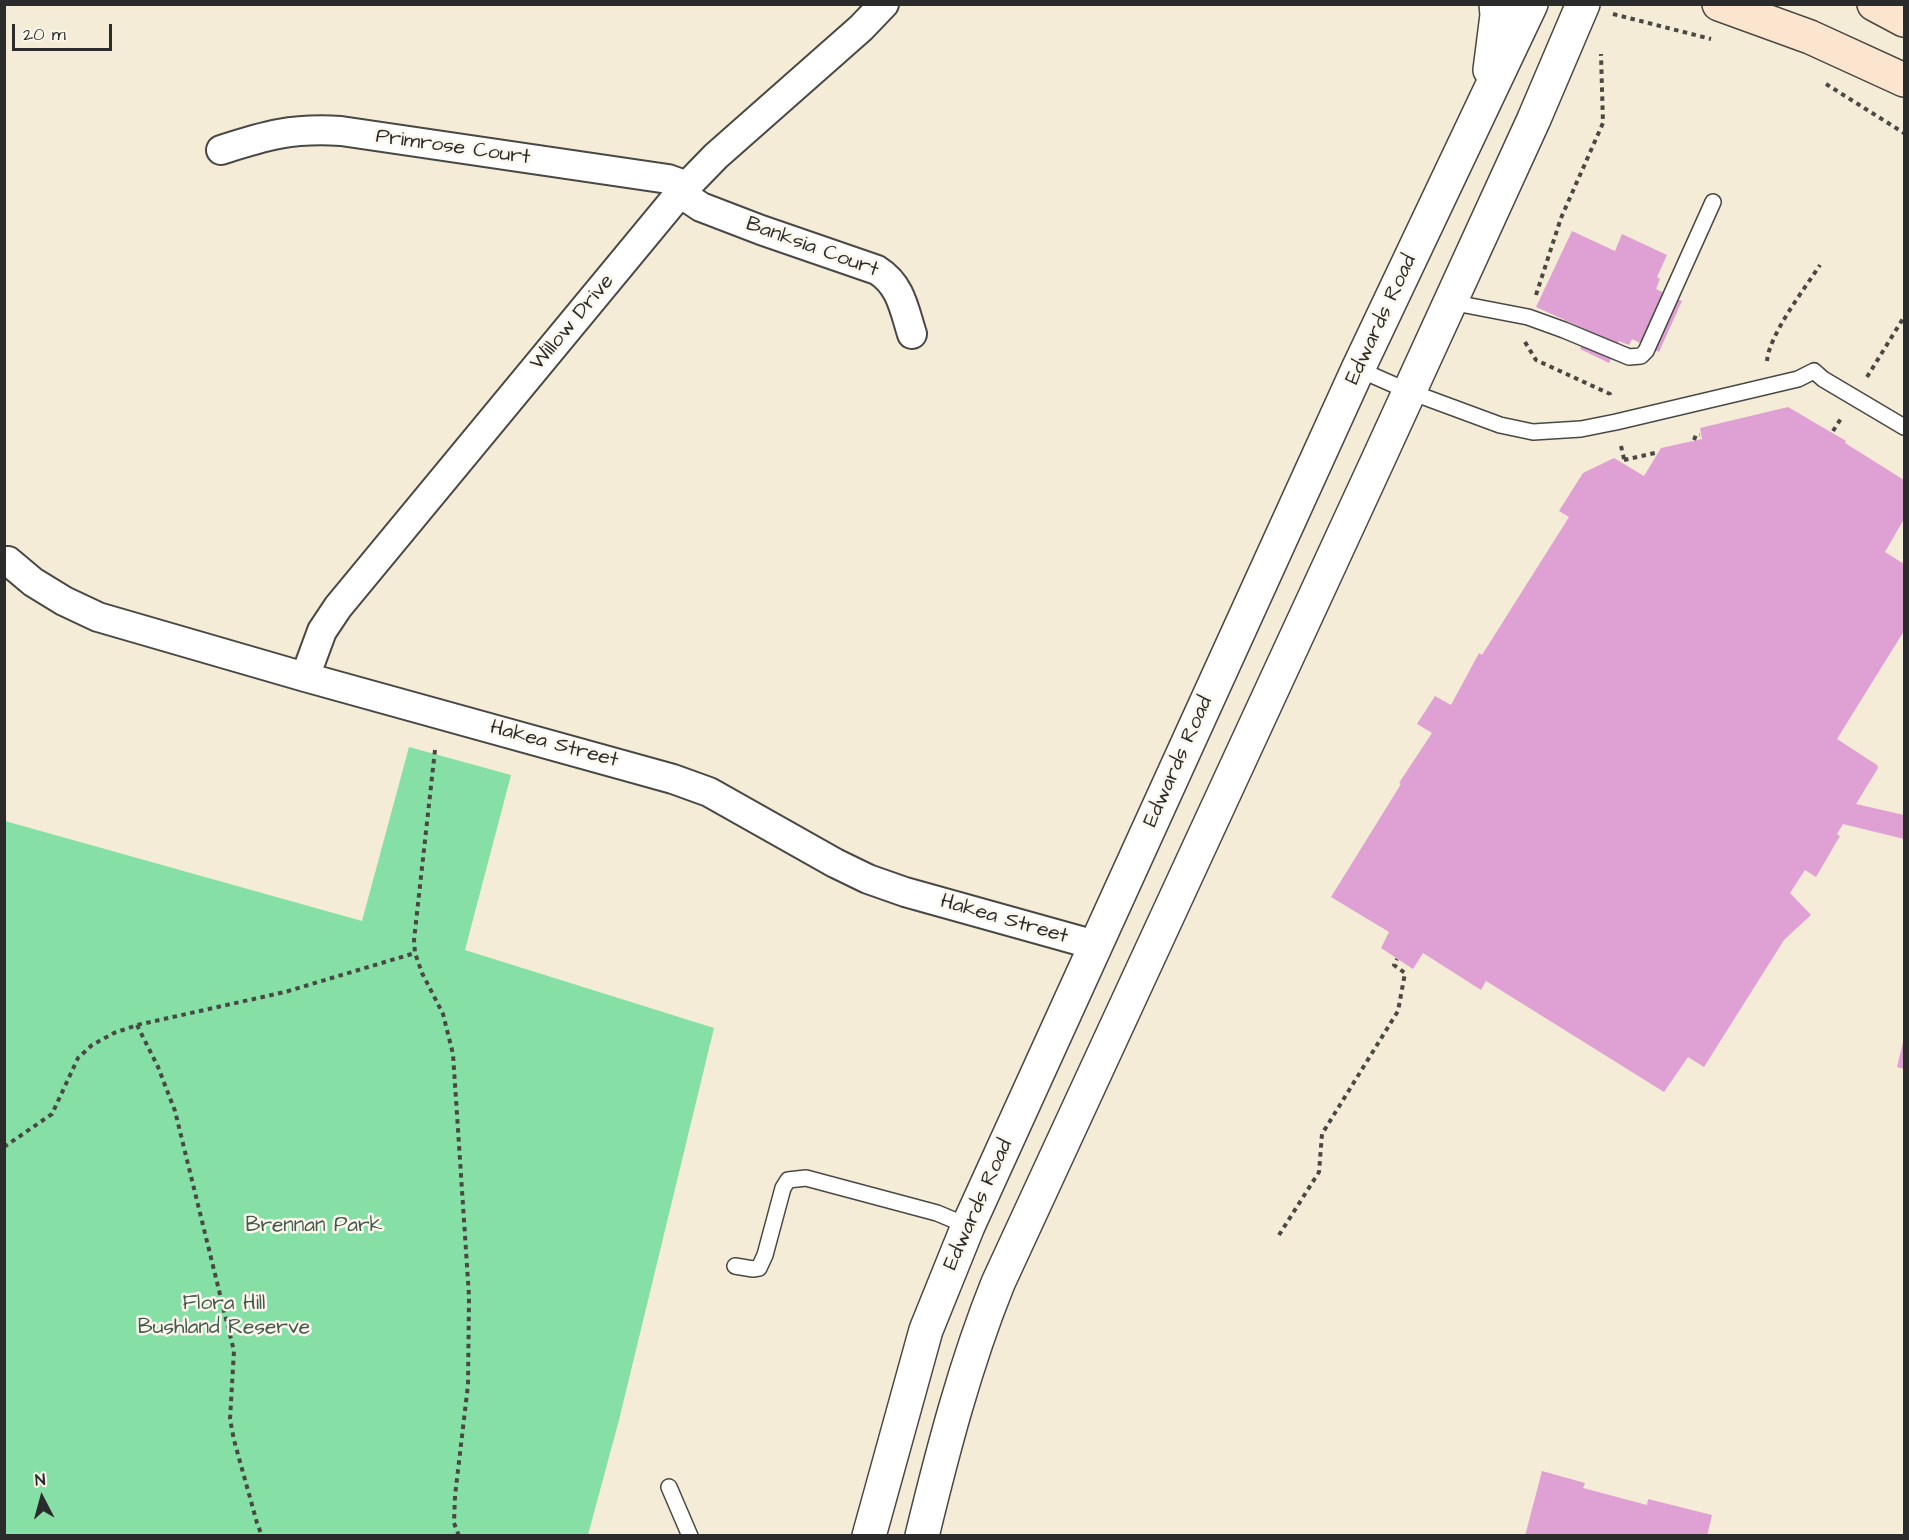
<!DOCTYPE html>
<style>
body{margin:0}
#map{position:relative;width:1909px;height:1540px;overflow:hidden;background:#f5ecd7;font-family:"Architects Daughter",sans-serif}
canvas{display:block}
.frame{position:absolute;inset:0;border:6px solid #2b2b2b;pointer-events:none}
.north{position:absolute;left:12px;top:1468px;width:60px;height:60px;-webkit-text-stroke:4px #fbf7ec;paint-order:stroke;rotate:354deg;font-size:16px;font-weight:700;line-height:24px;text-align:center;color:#2b2b2b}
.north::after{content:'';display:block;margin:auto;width:21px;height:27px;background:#2b2b2b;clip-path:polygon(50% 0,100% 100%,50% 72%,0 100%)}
.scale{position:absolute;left:12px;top:24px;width:100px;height:27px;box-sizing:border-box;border:3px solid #2b2b2b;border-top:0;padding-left:8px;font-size:18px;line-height:21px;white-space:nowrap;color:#2b2b2b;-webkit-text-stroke:4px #fbf7ec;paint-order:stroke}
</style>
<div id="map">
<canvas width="1909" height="1540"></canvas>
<div class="frame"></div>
<div class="north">N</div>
<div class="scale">20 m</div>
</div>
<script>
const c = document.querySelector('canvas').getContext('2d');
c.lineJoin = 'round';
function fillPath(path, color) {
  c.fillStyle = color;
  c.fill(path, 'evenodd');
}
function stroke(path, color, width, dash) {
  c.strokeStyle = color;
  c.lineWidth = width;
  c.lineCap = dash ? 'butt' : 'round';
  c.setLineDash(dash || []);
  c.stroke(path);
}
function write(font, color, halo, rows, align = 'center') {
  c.font = font + ' "Architects Daughter",sans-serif';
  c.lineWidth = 5;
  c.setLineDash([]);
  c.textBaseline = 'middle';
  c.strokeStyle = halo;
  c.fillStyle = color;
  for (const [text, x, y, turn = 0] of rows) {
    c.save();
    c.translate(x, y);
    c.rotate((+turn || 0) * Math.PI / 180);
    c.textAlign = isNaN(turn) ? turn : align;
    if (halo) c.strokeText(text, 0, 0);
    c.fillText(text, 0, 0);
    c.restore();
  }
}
fillPath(new Path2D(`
 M 409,747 L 511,775 L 465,950 L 714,1028 L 619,1420 L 588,1535 L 5,1535 L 5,821 L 362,921 Z`), '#86e0a5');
fillPath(new Path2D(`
 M 1572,231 L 1615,251 L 1622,234 L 1667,255 L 1657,277 L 1660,279 L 1656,289 L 1682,301 L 1659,352 L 1632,339 L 1629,345 L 1619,341 L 1609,363 L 1580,349 L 1589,331 L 1536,307 Z
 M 1788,407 L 1846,441 L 1845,443 L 1904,480 L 1904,519 L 1885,552 L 1904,564 L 1904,631 L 1837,739 L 1877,765 L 1878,768 L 1856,804 L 1904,815 L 1904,839 L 1843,824 L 1837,834 L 1840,836 L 1816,877 L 1805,870 L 1790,893 L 1811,915 L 1784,940 L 1704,1067 L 1688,1057 L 1664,1092 L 1486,981 L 1481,990 L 1423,953 L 1413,969 L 1381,948 L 1389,932 L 1331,897 L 1401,784 L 1399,783 L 1432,733 L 1417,724 L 1435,696 L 1451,705 L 1479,653 L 1482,655 L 1569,517 L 1559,511 L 1583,473 L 1614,458 L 1644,476 L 1661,448 L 1702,439 L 1700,428 Z
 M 1904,1038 L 1904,1069 L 1897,1067 Z
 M 1542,1471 L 1585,1483 L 1583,1488 L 1647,1505 L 1648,1499 L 1712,1515 L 1707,1536 L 1525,1536 Z`), '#dfa0d4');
const service = new Path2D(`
 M 1450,302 L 1528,317 L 1564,330 L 1629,357 L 1641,356 L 1646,351 L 1713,202
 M 1358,369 L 1408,391 L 1500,425 L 1533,432 L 1581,429 L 1616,422 L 1798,379 L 1814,371 L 1823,379 L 1904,427
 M 735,1266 L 753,1269 L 759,1268 L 765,1255 L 783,1188 L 788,1180 L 806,1178 L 937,1213 L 968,1226
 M 669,1487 L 690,1536`);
const minor = new Path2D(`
 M 221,150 C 267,135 292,128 341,131 L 668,179 L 687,186
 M 680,193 L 701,207 L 761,230 L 877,270 C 901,285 904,309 912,334
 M 8,561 L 33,582 L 64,601 L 98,617 L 305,677 L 673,779 L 709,792 L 835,863 L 868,879 L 905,892 L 1095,945
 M 305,677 L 322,631 L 338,607 L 680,193 L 716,156 L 861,28 L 884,4`);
const tertiary = new Path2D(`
 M 1490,70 L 1497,15 L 1496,4
 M 869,1536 L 926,1330 L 968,1226 L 1358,369 L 1531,4
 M 922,1536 C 943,1450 965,1365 998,1283 L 1378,460 L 1534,119 L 1583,4`);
const secondary = new Path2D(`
 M 1719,4 L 1810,37 L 1904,80
 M 1874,4 L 1904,20`);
stroke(service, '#494845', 18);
stroke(minor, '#494845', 32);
stroke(tertiary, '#494845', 36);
stroke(secondary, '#494845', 36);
stroke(new Path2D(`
 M 1613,14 L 1711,39
 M 1826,84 L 1904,133
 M 1536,295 L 1561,218 L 1603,123 L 1601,54
 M 1525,342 L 1536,360 L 1610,394 L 1611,398
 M 1767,361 C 1769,335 1805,288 1820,265
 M 1867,377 L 1904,317
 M 1833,431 L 1842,417
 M 1694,440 L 1696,435 L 1700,435
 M 1621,446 L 1625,463
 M 1624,460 L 1659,452
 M 435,750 L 414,940 L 415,953 L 422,973 L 443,1014 L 453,1054 L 469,1296 L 468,1385 L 455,1496 L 454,1523 L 459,1536
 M 137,1025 L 158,1067 L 175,1111 L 228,1327 L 234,1351 L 230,1419 L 234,1440 L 257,1523 L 262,1536
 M 4,1147 L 52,1114 L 78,1058 L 92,1045 L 114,1033 L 137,1025 L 285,992 L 415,953
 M 1279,1235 L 1319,1172 L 1322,1134 L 1398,1011 L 1405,973 L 1394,965 L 1397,959`), '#494845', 4, [4.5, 4.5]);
stroke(service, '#fff', 15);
stroke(minor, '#fff', 28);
stroke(tertiary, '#fff', 33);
stroke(secondary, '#fce5cf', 33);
write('21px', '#2b2b2b', '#fbf7ec', [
 ["Primrose Court",453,148,8],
 ["Banksia Court",812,248,20],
 ["Edwards Road",1382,320,-65],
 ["Willow Drive",573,323,-50],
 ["Hakea Street",554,745,15],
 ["Edwards Road",1179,762,-66],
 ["Hakea Street",1004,920,16],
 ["Edwards Road",979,1205,-66]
]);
write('21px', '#42584a', '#fbf7ec', [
 ["Brennan Park",314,1227],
 ["Flora Hill",224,1305],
 ["Bushland Reserve",224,1329]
]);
</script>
